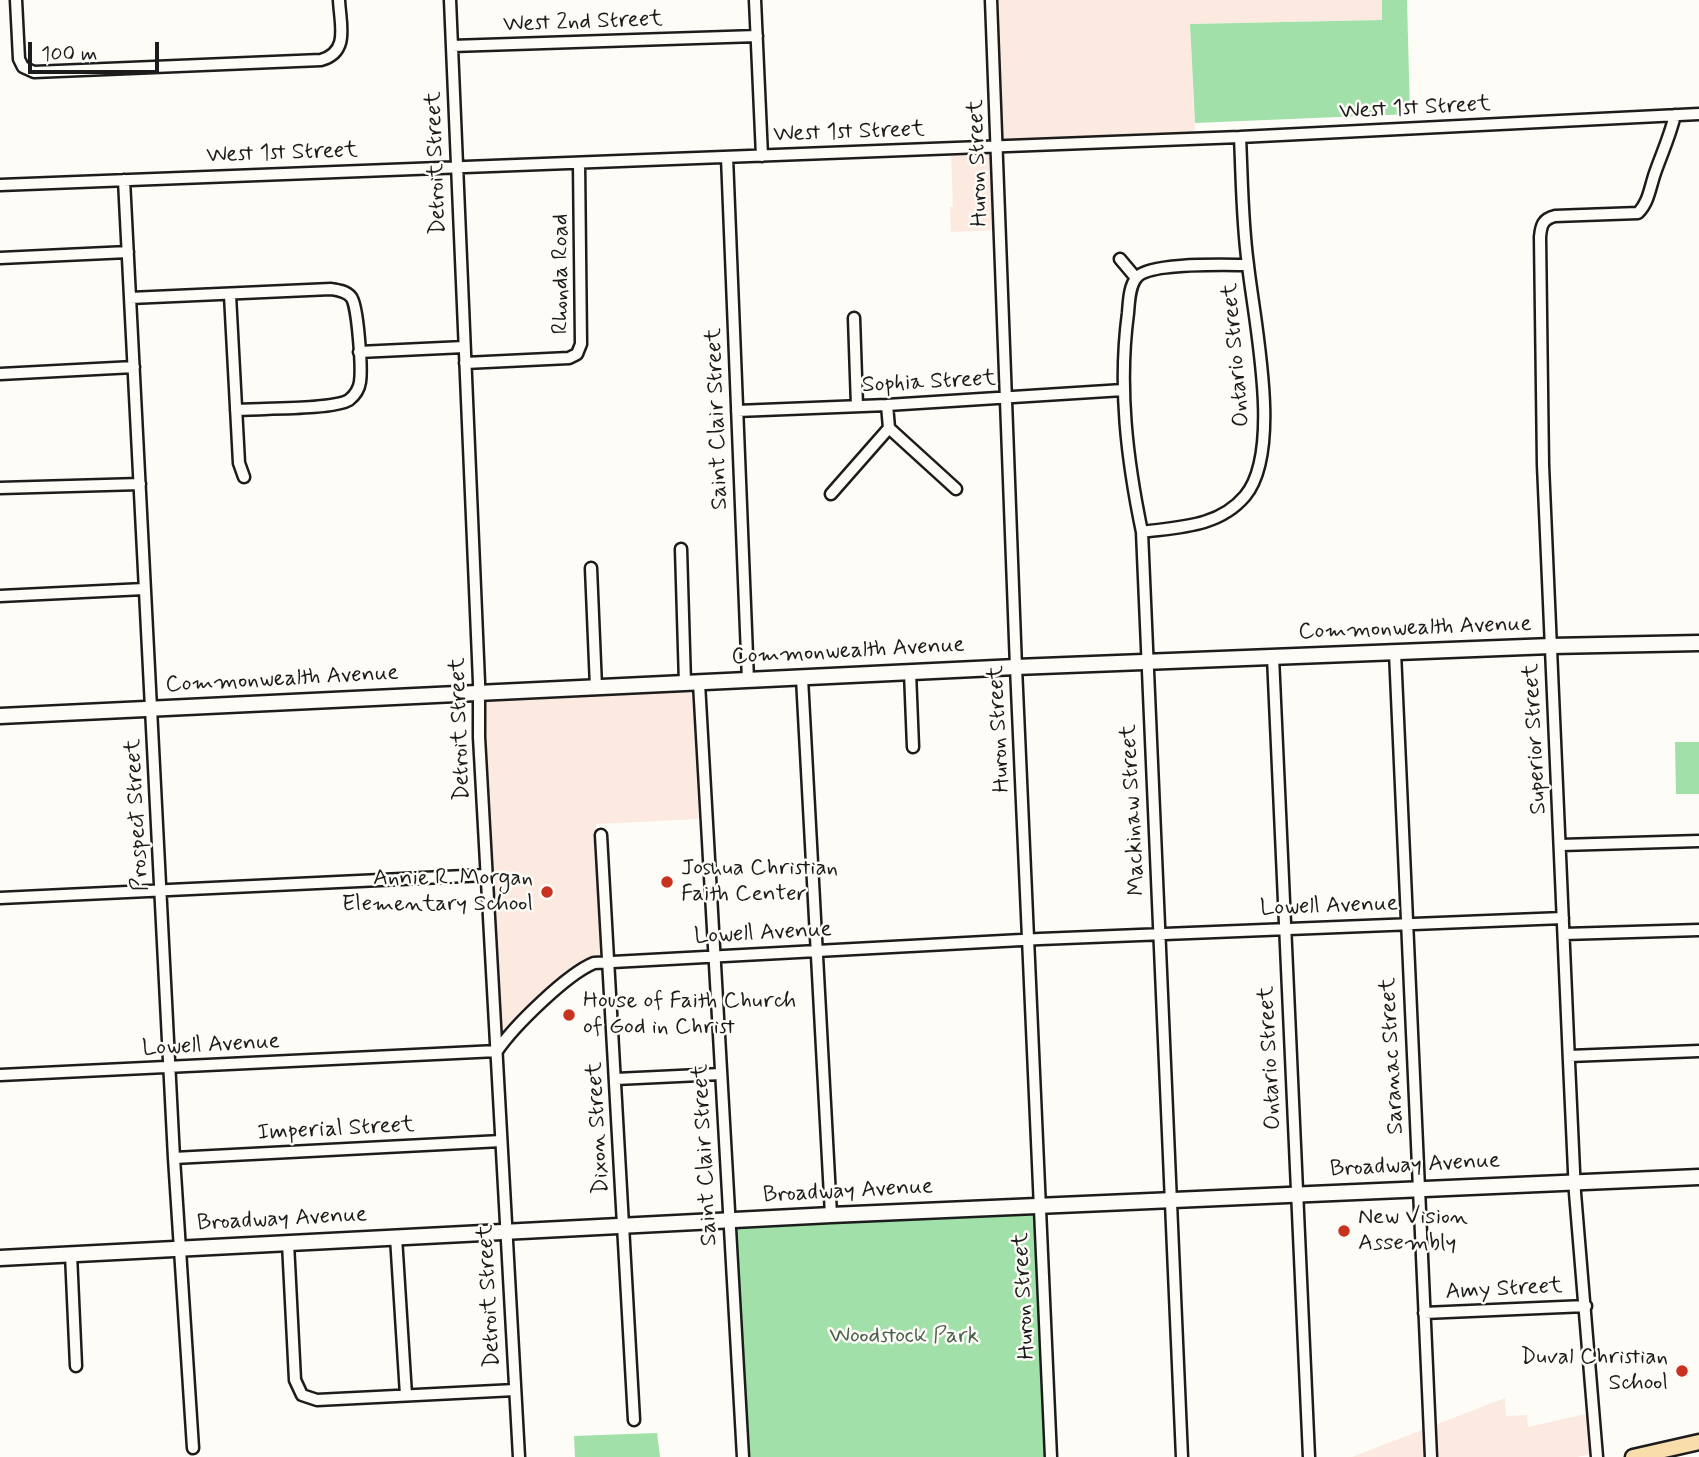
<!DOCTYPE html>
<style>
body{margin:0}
#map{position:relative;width:1699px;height:1457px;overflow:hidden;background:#fdfcf7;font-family:Mynerve,sans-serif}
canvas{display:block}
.scale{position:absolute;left:28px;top:42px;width:131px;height:32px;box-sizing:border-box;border:4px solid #1c1c1c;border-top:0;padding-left:9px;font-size:21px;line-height:24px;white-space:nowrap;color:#1c1c1c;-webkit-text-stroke:5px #fdfcf7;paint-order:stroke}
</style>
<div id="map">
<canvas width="1699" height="1457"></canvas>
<div class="scale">100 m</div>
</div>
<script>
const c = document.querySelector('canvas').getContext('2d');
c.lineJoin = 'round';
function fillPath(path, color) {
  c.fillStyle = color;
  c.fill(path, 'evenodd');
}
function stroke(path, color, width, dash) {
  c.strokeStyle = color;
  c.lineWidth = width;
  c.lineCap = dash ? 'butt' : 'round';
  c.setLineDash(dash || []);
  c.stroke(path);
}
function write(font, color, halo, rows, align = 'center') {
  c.font = font + ' Mynerve,sans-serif';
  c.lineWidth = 5;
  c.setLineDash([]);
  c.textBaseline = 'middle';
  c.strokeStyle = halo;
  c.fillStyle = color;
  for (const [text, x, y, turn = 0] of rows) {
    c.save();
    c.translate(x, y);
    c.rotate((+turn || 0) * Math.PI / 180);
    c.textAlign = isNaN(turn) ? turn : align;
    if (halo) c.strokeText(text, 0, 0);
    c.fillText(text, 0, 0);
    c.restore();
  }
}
fillPath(new Path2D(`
 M 995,0 L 1382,0 L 1383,20 L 1190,24 L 1195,134 L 1001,141 Z
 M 992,151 L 996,230 L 951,232 L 950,207 L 953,207 L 951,152 Z
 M 692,691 L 699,819 L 596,824 L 605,959 L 587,960 L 576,967 L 501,1039 L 482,701 Z
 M 1505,1398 L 1506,1416 L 1527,1415 L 1528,1427 L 1599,1411 L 1602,1451 L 1577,1457 L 1352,1457 Z`), '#fceae1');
fillPath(new Path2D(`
 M 1382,0 L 1407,0 L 1410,114 L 1195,123 L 1190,24 L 1382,20 Z
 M 1675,742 L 1699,742 L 1699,794 L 1676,794 Z
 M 1036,1209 L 1047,1457 L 747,1457 L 735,1225 Z
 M 657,1433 L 660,1457 L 575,1457 L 574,1436 Z`), '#a1e0a8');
const street = new Path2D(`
 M 16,0 L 19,59 L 23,67 L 34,72 L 321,60 C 350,52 340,24 339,0
 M 450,0 L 479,682 L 479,737 L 519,1457
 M 755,0 L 762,156
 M 991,0 L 1016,667 L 1051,1457
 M 452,46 L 757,36
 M 727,157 L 748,680
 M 124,180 L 174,1158 L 193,1448
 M 0,185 L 1240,137 L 1699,114
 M 0,258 L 128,252
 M 1120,259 L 1136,278
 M 230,295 L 239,463 L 244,477
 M 130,298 L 331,289 C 338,290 346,291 351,297 C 358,305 362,369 360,382 C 359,389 354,396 349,400 C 333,410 258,408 236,410
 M 854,318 L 857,406
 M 359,352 L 464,347
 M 465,363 L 569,358 L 577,354 L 581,344 L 579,163
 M 0,374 L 134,367
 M 737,411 L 887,405 L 1123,390
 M 889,428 L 956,489
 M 0,488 L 140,484
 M 831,494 L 889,428 L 887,405
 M 1142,532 C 1179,527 1219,527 1245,496 C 1283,451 1254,321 1248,265 C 1242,222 1242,179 1240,137
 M 681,549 L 685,683
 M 591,568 L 596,687
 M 0,596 L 144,589
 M 1395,652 L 1431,1457
 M 1273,657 L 1309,1457
 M 910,672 L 913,747
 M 802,678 L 831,1215
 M 699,683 L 743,1457
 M 601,835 L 634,1420
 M 1561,845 L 1699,841
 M 0,898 L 486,875
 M 1564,934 L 1699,930
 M 1569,1056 L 1699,1051
 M 0,1075 L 497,1051 C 514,1026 567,974 594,963 L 1040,939 L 1563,918
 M 616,1079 L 721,1074
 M 174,1158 L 501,1141
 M 396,1237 L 406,1395
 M 288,1243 L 295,1380 L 302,1395 L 317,1400 L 515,1390
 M 71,1254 L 76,1366
 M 1424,1313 L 1586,1306
 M 1182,1457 L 1142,532 C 1127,460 1118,387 1128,313 C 1129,302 1129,286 1137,277 C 1151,262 1225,265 1248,265
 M 1597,1457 L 1575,1193 L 1569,1062 L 1543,465 L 1540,237 C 1541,225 1543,219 1555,216 L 1638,213 C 1649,202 1650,187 1655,173 C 1662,153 1670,136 1675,115`);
const secondary = new Path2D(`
 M 0,716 L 1016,667 L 1551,646 L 1699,643
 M 0,1258 L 831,1215 L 1699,1177`);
const primary = new Path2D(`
 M 1633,1457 L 1699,1442`);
stroke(street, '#1c1c1c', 15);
stroke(secondary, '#1c1c1c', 19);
stroke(primary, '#1c1c1c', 19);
stroke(street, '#fdfcf7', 10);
stroke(secondary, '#fdfcf7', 14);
stroke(primary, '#f9deab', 14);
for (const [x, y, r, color] of [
 [667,882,7,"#c8321e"],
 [547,892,7,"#c8321e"],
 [569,1015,7,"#c8321e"],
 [1344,1231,7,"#c8321e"],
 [1682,1371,7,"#c8321e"]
]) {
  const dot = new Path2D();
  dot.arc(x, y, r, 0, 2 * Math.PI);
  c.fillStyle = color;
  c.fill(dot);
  stroke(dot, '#fdfcf7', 2.5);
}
write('23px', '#1c1c1c', '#fdfcf7', [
 ["West 2nd Street",583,23,-2],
 ["West 1st Street",1415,109,-3],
 ["West 1st Street",849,133,-2],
 ["West 1st Street",282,154,-2],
 ["Detroit Street",437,163,-92],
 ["Huron Street",979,163,-92],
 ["Rhonda Road",562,274,-90],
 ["Ontario Street",1237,355,-95],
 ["Sophia Street",929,383,-3],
 ["Saint Clair Street",718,419,-92],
 ["Commonwealth Avenue",1415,629,-2],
 ["Commonwealth Avenue",848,652,-3],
 ["Commonwealth Avenue",282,680,-3],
 ["Detroit Street",461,729,-92],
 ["Huron Street",1000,729,-93],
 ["Superior Street",1536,739,-93],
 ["Mackinaw Street",1134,810,-93],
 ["Prospect Street",138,815,-93],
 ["Lowell Avenue",1329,907,-2],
 ["Lowell Avenue",763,934,-3],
 ["Lowell Avenue",211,1046,-3],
 ["Saranac Street",1393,1056,-93],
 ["Ontario Street",1271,1058,-93],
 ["Dixon Street",599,1128,-93],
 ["Imperial Street",336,1130,-3],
 ["Saint Clair Street",706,1155,-93],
 ["Broadway Avenue",1415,1166,-3],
 ["Broadway Avenue",848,1192,-3],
 ["Broadway Avenue",282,1220,-3],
 ["Amy Street",1504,1290,-3],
 ["Detroit Street",490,1296,-93],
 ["Huron Street",1025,1296,-93]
]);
write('23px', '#1c1c1c', '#fdfcf7', [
 ["Joshua Christian",681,869],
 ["Faith Center",681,895],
 ["Annie R. Morgan",533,879,"right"],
 ["Elementary School",533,905,"right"],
 ["House of Faith Church",583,1002],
 ["of God in Christ",583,1028],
 ["New Vision",1358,1218],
 ["Assembly",1358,1244],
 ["Duval Christian",1668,1358,"right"],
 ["School",1668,1384,"right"]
], 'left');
write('23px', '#4b614d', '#fdfcf7', [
 ["Woodstock Park",904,1337]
]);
</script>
